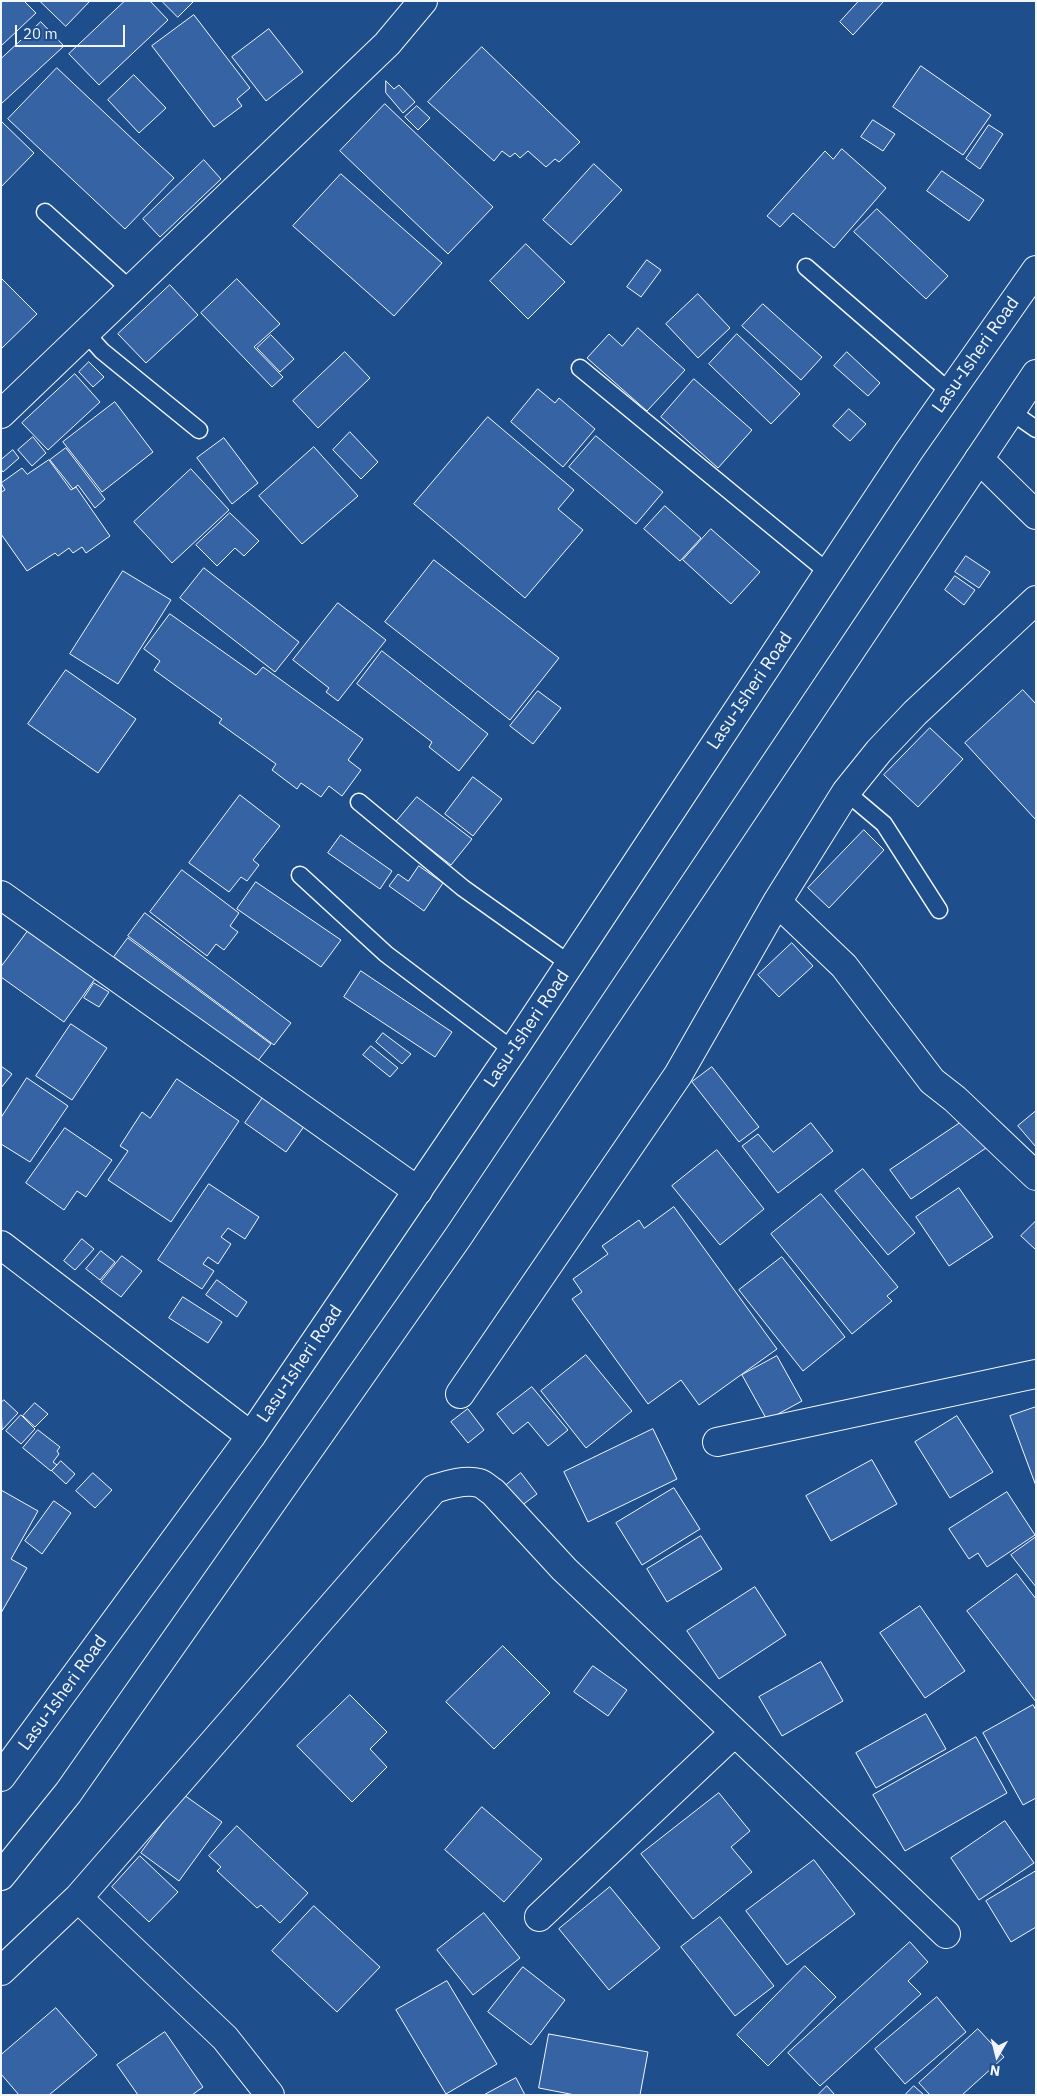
<!DOCTYPE html>
<style>
body{margin:0}
#map{position:relative;width:1037px;height:2096px;overflow:hidden;background:#1f4e8c;font-family:"IBM Plex Sans",sans-serif}
canvas{display:block}
.frame{position:absolute;inset:0;border:2px solid #f2f6ff;pointer-events:none}
.north{position:absolute;left:972px;top:2031px;width:50px;height:50px;-webkit-text-stroke:4px #1f4e8c;paint-order:stroke;rotate:188deg;font-size:14px;font-weight:700;line-height:20px;text-align:center;color:#f2f6ff}
.north::after{content:'';display:block;margin:auto;width:18px;height:22px;background:#f2f6ff;clip-path:polygon(50% 0,100% 100%,50% 72%,0 100%)}
.scale{position:absolute;left:15px;top:25px;width:110px;height:22px;box-sizing:border-box;border:2px solid #f2f6ff;border-top:0;padding-left:6px;font-size:15px;line-height:18px;white-space:nowrap;color:#f2f6ff;-webkit-text-stroke:4px #1f4e8c;paint-order:stroke}
</style>
<div id="map">
<canvas width="1037" height="2096"></canvas>
<div class="frame"></div>
<div class="north">N</div>
<div class="scale">20 m</div>
</div>
<script>
const c = document.querySelector('canvas').getContext('2d');
c.lineJoin = 'round';
function fillPath(path, color) {
  c.fillStyle = color;
  c.fill(path, 'evenodd');
}
function stroke(path, color, width, dash) {
  c.strokeStyle = color;
  c.lineWidth = width;
  c.lineCap = dash ? 'butt' : 'round';
  c.setLineDash(dash || []);
  c.stroke(path);
}
function write(font, color, halo, rows, align = 'center') {
  c.font = font + ' "IBM Plex Sans",sans-serif';
  c.lineWidth = 4;
  c.setLineDash([]);
  c.textBaseline = 'middle';
  c.strokeStyle = halo;
  c.fillStyle = color;
  for (const [text, x, y, turn = 0] of rows) {
    c.save();
    c.translate(x, y);
    c.rotate((+turn || 0) * Math.PI / 180);
    c.textAlign = isNaN(turn) ? turn : align;
    if (halo) c.strokeText(text, 0, 0);
    c.fillText(text, 0, 0);
    c.restore();
  }
}
const building = new Path2D(`
 M 1,1 L 24,1 L 36,13 L 1,46 Z
 M 40,1 L 90,1 L 66,26 Z
 M 125,1 L 150,1 L 168,20 L 99,85 L 69,54 Z
 M 162,1 L 194,1 L 178,17 Z
 M 859,1 L 884,1 L 853,35 L 840,22 Z
 M 194,15 L 250,88 L 237,99 L 242,106 L 214,127 L 152,46 Z
 M 41,22 L 64,46 L 1,104 L 1,59 Z
 M 269,29 L 303,72 L 266,101 L 232,57 Z
 M 482,47 L 580,142 L 559,162 L 555,159 L 546,167 L 528,151 L 520,158 L 515,153 L 510,157 L 502,151 L 494,161 L 428,102 Z
 M 921,66 L 991,115 L 963,155 L 893,107 Z
 M 57,68 L 174,178 L 125,229 L 8,119 Z
 M 134,75 L 166,108 L 139,133 L 108,100 Z
 M 386,81 L 394,89 L 399,85 L 415,102 L 403,113 L 386,93 Z
 M 385,104 L 493,207 L 448,254 L 340,151 Z
 M 417,106 L 430,118 L 418,130 L 405,117 Z
 M 873,120 L 895,134 L 883,151 L 861,137 Z
 M 1,121 L 34,153 L 1,187 Z
 M 989,125 L 1003,134 L 980,169 L 966,159 Z
 M 842,149 L 886,188 L 834,248 L 793,213 L 780,227 L 767,216 L 825,151 L 833,159 Z
 M 204,160 L 221,179 L 160,237 L 143,219 Z
 M 594,164 L 622,190 L 571,245 L 543,220 Z
 M 942,171 L 984,200 L 969,221 L 927,191 Z
 M 341,174 L 442,263 L 394,316 L 293,226 Z
 M 877,209 L 948,276 L 926,299 L 854,232 Z
 M 526,244 L 565,282 L 528,319 L 490,281 Z
 M 647,260 L 661,270 L 641,297 L 627,287 Z
 M 1,278 L 37,314 L 1,349 Z
 M 237,279 L 280,324 L 254,347 L 283,377 L 272,387 L 201,313 Z
 M 170,285 L 198,315 L 146,363 L 118,334 Z
 M 698,294 L 730,328 L 698,358 L 666,324 Z
 M 763,304 L 822,357 L 801,380 L 742,326 Z
 M 638,328 L 685,370 L 647,411 L 587,358 L 609,334 L 622,346 Z
 M 737,334 L 800,394 L 771,424 L 709,364 Z
 M 271,335 L 294,359 L 280,372 L 257,348 Z
 M 345,352 L 370,378 L 318,428 L 293,401 Z
 M 847,352 L 880,383 L 868,396 L 834,366 Z
 M 89,362 L 104,377 L 93,387 L 79,372 Z
 M 75,374 L 100,402 L 48,450 L 22,423 Z
 M 694,379 L 752,430 L 718,468 L 661,417 Z
 M 538,389 L 555,403 L 559,398 L 595,429 L 563,467 L 511,422 Z
 M 115,402 L 153,452 L 102,492 L 63,442 Z
 M 849,409 L 866,424 L 850,441 L 833,426 Z
 M 488,417 L 574,490 L 558,509 L 583,530 L 525,598 L 414,504 Z
 M 350,432 L 378,462 L 361,479 L 333,450 Z
 M 596,436 L 663,492 L 636,524 L 569,467 Z
 M 33,437 L 46,453 L 32,466 L 18,450 Z
 M 224,438 L 258,483 L 232,504 L 197,458 Z
 M 314,447 L 358,496 L 302,544 L 259,496 Z
 M 66,448 L 105,499 L 95,508 L 78,485 L 73,489 L 50,460 Z
 M 13,450 L 19,458 L 3,472 L 1,469 L 1,460 Z
 M 49,460 L 71,490 L 76,487 L 110,536 L 86,553 L 82,547 L 73,553 L 69,548 L 58,556 L 55,553 L 27,571 L 1,534 L 1,492 L 5,490 L 1,483 L 22,468 L 27,474 Z
 M 191,469 L 229,510 L 172,563 L 134,522 Z
 M 665,506 L 701,538 L 680,561 L 644,529 Z
 M 230,513 L 259,541 L 244,556 L 235,548 L 217,566 L 196,545 Z
 M 711,529 L 760,572 L 731,604 L 683,560 Z
 M 966,556 L 990,572 L 979,588 L 955,572 Z
 M 434,560 L 559,658 L 510,720 L 385,622 Z
 M 204,568 L 299,642 L 275,672 L 180,598 Z
 M 123,571 L 171,600 L 118,684 L 70,654 Z
 M 955,576 L 975,590 L 964,605 L 945,590 Z
 M 338,603 L 386,640 L 338,701 L 326,692 L 329,688 L 293,660 Z
 M 170,614 L 256,675 L 263,667 L 363,739 L 348,760 L 361,770 L 342,796 L 329,786 L 321,797 L 301,783 L 297,789 L 272,770 L 276,764 L 219,723 L 222,719 L 154,670 L 160,661 L 144,649 Z
 M 382,651 L 488,734 L 459,771 L 429,747 L 432,742 L 357,684 Z
 M 66,670 L 136,719 L 98,773 L 28,724 Z
 M 1023,690 L 1036,704 L 1036,820 L 965,743 Z
 M 538,691 L 561,708 L 533,744 L 510,726 Z
 M 930,728 L 963,759 L 918,807 L 884,775 Z
 M 473,777 L 502,799 L 473,836 L 445,814 Z
 M 240,795 L 280,826 L 253,860 L 259,865 L 247,881 L 241,877 L 229,892 L 189,863 Z
 M 417,797 L 472,839 L 451,865 L 396,822 Z
 M 864,830 L 884,850 L 829,908 L 808,888 Z
 M 341,835 L 392,871 L 380,889 L 328,853 Z
 M 419,866 L 443,883 L 424,911 L 389,886 L 398,874 L 408,881 Z
 M 182,870 L 239,913 L 230,926 L 238,932 L 224,950 L 216,944 L 207,956 L 150,912 Z
 M 256,882 L 341,940 L 321,967 L 237,909 Z
 M 145,913 L 291,1023 L 274,1045 L 128,936 Z
 M 28,931 L 95,979 L 64,1022 L 1,977 L 1,967 Z
 M 128,938 L 271,1044 L 257,1062 L 114,957 Z
 M 792,943 L 813,966 L 779,997 L 758,975 Z
 M 361,971 L 452,1032 L 435,1057 L 344,997 Z
 M 94,983 L 109,992 L 99,1007 L 84,998 Z
 M 71,1024 L 107,1048 L 72,1100 L 36,1076 Z
 M 383,1033 L 411,1054 L 402,1064 L 376,1042 Z
 M 371,1046 L 398,1068 L 390,1077 L 363,1055 Z
 M 1,1066 L 12,1074 L 1,1088 Z
 M 712,1067 L 759,1127 L 739,1142 L 692,1082 Z
 M 27,1078 L 68,1106 L 30,1162 L 1,1144 L 1,1118 Z
 M 177,1079 L 239,1121 L 171,1222 L 108,1180 L 128,1151 L 120,1146 L 142,1112 L 150,1118 Z
 M 264,1096 L 305,1125 L 286,1152 L 245,1123 Z
 M 1036,1111 L 1036,1147 L 1018,1126 Z
 M 966,1119 L 986,1148 L 911,1199 L 890,1170 Z
 M 811,1123 L 833,1151 L 778,1193 L 742,1146 L 758,1134 L 773,1152 Z
 M 65,1128 L 112,1160 L 86,1197 L 77,1191 L 64,1210 L 26,1183 Z
 M 717,1150 L 764,1209 L 720,1245 L 672,1186 Z
 M 863,1169 L 915,1233 L 888,1255 L 835,1191 Z
 M 209,1184 L 259,1217 L 245,1239 L 228,1228 L 221,1237 L 231,1244 L 218,1264 L 208,1257 L 203,1264 L 214,1271 L 202,1289 L 158,1260 Z
 M 959,1188 L 993,1237 L 949,1266 L 916,1217 Z
 M 821,1194 L 898,1287 L 887,1296 L 892,1301 L 852,1334 L 771,1234 Z
 M 674,1207 L 777,1349 L 699,1405 L 681,1380 L 648,1404 L 572,1299 L 582,1292 L 573,1279 L 608,1254 L 602,1246 L 639,1220 L 644,1228 Z
 M 1036,1221 L 1036,1250 L 1021,1236 Z
 M 82,1239 L 94,1249 L 75,1270 L 64,1261 Z
 M 101,1251 L 115,1262 L 100,1280 L 86,1269 Z
 M 122,1256 L 142,1271 L 121,1297 L 101,1282 Z
 M 782,1257 L 845,1337 L 803,1371 L 739,1290 Z
 M 217,1280 L 247,1302 L 237,1317 L 206,1295 Z
 M 183,1297 L 222,1322 L 208,1343 L 169,1318 Z
 M 586,1355 L 632,1411 L 586,1448 L 541,1391 Z
 M 777,1356 L 802,1401 L 767,1420 L 742,1375 Z
 M 532,1387 L 568,1430 L 548,1446 L 528,1422 L 513,1434 L 497,1414 Z
 M 4,1400 L 18,1413 L 2,1430 L 1,1403 Z
 M 35,1403 L 48,1414 L 35,1427 L 23,1416 Z
 M 1036,1407 L 1036,1486 L 1010,1416 Z
 M 468,1409 L 484,1430 L 468,1443 L 451,1422 Z
 M 21,1415 L 35,1429 L 21,1444 L 6,1431 Z
 M 957,1416 L 993,1472 L 950,1498 L 915,1442 Z
 M 653,1429 L 677,1479 L 588,1522 L 564,1472 Z
 M 38,1430 L 60,1447 L 57,1451 L 59,1454 L 53,1462 L 57,1465 L 51,1471 L 23,1448 Z
 M 872,1460 L 897,1504 L 831,1541 L 806,1496 Z
 M 61,1461 L 75,1474 L 66,1484 L 52,1471 Z
 M 93,1473 L 112,1490 L 95,1508 L 76,1491 Z
 M 521,1473 L 537,1494 L 521,1506 L 505,1486 Z
 M 674,1488 L 700,1529 L 642,1565 L 616,1523 Z
 M 1,1490 L 38,1511 L 11,1559 L 27,1568 L 1,1613 Z
 M 1007,1492 L 1035,1535 L 987,1567 L 978,1553 L 969,1559 L 949,1529 Z
 M 54,1501 L 71,1513 L 42,1554 L 25,1541 Z
 M 701,1536 L 722,1569 L 667,1602 L 647,1569 Z
 M 1036,1537 L 1036,1587 L 1011,1555 Z
 M 1017,1574 L 1036,1599 L 1036,1702 L 967,1611 Z
 M 755,1587 L 786,1635 L 719,1679 L 687,1631 Z
 M 920,1606 L 965,1671 L 925,1698 L 880,1633 Z
 M 503,1646 L 550,1693 L 494,1749 L 446,1702 Z
 M 821,1662 L 843,1701 L 782,1736 L 759,1697 Z
 M 593,1666 L 627,1690 L 608,1716 L 574,1692 Z
 M 350,1695 L 387,1732 L 370,1749 L 387,1767 L 352,1802 L 297,1746 Z
 M 1033,1705 L 1036,1710 L 1036,1798 L 1023,1805 L 983,1733 Z
 M 926,1714 L 946,1749 L 876,1788 L 856,1753 Z
 M 976,1737 L 1007,1793 L 905,1851 L 873,1795 Z
 M 719,1793 L 750,1831 L 731,1847 L 752,1872 L 693,1919 L 641,1854 Z
 M 184,1795 L 222,1822 L 179,1881 L 141,1853 Z
 M 482,1807 L 542,1859 L 504,1902 L 445,1850 Z
 M 1005,1821 L 1034,1863 L 979,1900 L 951,1858 Z
 M 237,1826 L 308,1893 L 280,1923 L 261,1905 L 257,1908 L 217,1871 L 221,1867 L 209,1856 Z
 M 140,1856 L 178,1892 L 149,1922 L 112,1887 Z
 M 814,1860 L 855,1914 L 787,1965 L 746,1911 Z
 M 1036,1871 L 1036,1927 L 1011,1942 L 986,1901 Z
 M 610,1887 L 660,1948 L 609,1990 L 559,1929 Z
 M 314,1906 L 380,1967 L 337,2012 L 272,1951 Z
 M 484,1913 L 520,1958 L 473,1995 L 437,1950 Z
 M 720,1917 L 774,1986 L 735,2016 L 681,1947 Z
 M 910,1942 L 928,1962 L 908,1981 L 921,1994 L 820,2086 L 788,2053 Z
 M 805,1966 L 836,1997 L 768,2066 L 737,2035 Z
 M 523,1967 L 565,2000 L 531,2045 L 488,2012 Z
 M 447,1981 L 497,2064 L 446,2094 L 396,2010 Z
 M 937,1997 L 966,2032 L 905,2084 L 875,2049 Z
 M 56,2008 L 97,2055 L 49,2095 L 19,2095 L 1,2074 L 1,2055 Z
 M 978,2029 L 1004,2057 L 962,2095 L 930,2095 L 919,2083 Z
 M 165,2032 L 203,2087 L 192,2095 L 138,2095 L 117,2065 Z
 M 549,2034 L 648,2052 L 640,2095 L 575,2095 L 539,2088 Z
 M 516,2078 L 525,2095 L 484,2095 Z
 M 827,2086 L 835,2095 L 818,2095 Z
 M 914,2086 L 924,2095 L 905,2095 Z`);
fillPath(building, '#3563a3');
stroke(building, '#f2f6ff', 1);
const lane = new Path2D(`
 M 45,212 L 130,289
 M 806,267 L 950,392
 M 85,332 L 102,351 L 199,430
 M 580,368 L 829,573
 M 1010,411 L 1036,429
 M 846,792 L 884,824 L 939,910
 M 359,802 L 463,888 L 570,964
 M 300,875 L 386,954 L 513,1050`);
const street = new Path2D(`
 M 1,414 L 387,44 L 423,1
 M 979,459 L 1036,515
 M 1,895 L 418,1191
 M 777,902 L 844,966 L 932,1081 L 955,1099 L 1036,1176
 M 1,1245 L 251,1436
 M 460,1394 L 678,1075 L 777,902 L 846,792 L 879,751 L 915,713 L 1036,600
 M 717,1442 L 1036,1374
 M 78,1898 L 225,2038 L 270,2095
 M 539,1917 L 734,1733
 M 1,1971 L 78,1898 L 434,1489 C 447,1485 465,1479 479,1483 C 484,1484 489,1490 493,1492 L 564,1569 L 946,1934`);
const primary = new Path2D(`
 M 1,1777 L 251,1436 L 513,1050 L 909,451 L 1036,270
 M 1,1876 L 68,1793 L 458,1237 L 1036,374`);
stroke(lane, '#f2f6ff', 19);
stroke(street, '#f2f6ff', 30);
stroke(primary, '#f2f6ff', 30);
stroke(lane, '#1f4e8c', 16);
stroke(street, '#1f4e8c', 28);
stroke(primary, '#1f4e8c', 28);
write('18px', '#f2f6ff', '#1f4e8c', [
 ["Lasu-Isheri Road",976,355,-55],
 ["Lasu-Isheri Road",750,691,-56],
 ["Lasu-Isheri Road",527,1029,-56],
 ["Lasu-Isheri Road",300,1364,-56],
 ["Lasu-Isheri Road",63,1693,-54]
]);
</script>
